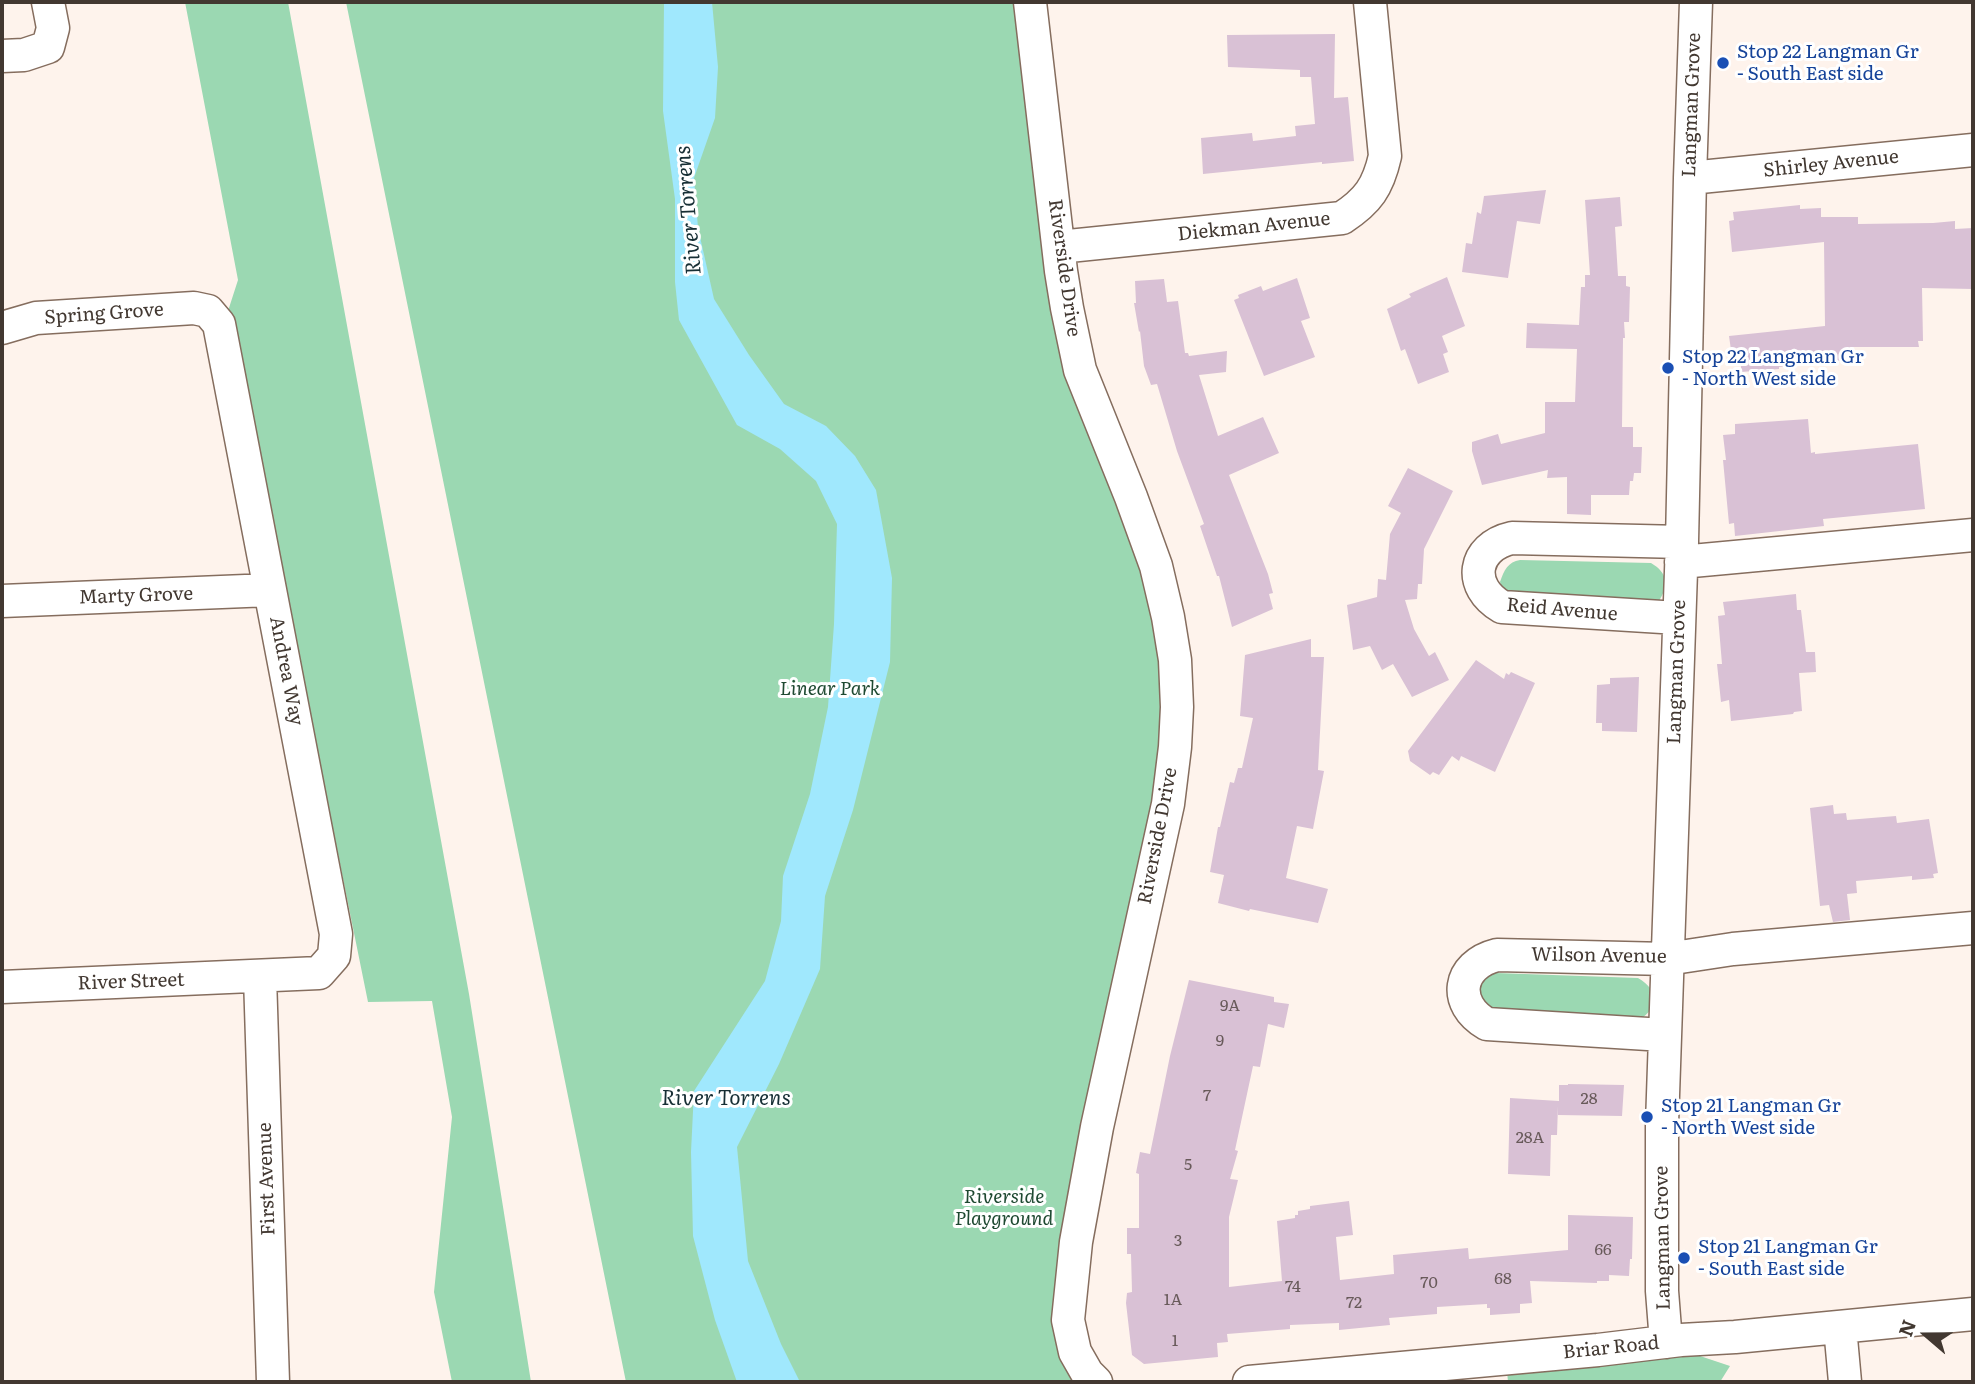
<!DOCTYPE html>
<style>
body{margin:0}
#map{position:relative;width:1975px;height:1384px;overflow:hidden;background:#fef3ec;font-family:Literata,serif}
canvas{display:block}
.frame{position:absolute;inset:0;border:4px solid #423831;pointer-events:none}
.north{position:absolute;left:1891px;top:1300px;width:70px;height:70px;-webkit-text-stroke:5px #fff;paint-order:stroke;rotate:290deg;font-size:19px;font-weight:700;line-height:28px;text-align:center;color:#423831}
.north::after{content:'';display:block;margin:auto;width:24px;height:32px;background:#423831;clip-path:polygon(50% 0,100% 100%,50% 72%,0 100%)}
</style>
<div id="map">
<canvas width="1975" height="1384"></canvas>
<div class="frame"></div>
<div class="north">N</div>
</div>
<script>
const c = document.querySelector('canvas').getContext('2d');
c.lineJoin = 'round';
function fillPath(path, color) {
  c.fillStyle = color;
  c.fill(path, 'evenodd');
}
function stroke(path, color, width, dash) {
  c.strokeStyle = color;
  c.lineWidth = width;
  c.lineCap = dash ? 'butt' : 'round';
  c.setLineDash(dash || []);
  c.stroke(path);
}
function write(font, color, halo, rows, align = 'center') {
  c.font = font + ' Literata,serif';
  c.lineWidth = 6;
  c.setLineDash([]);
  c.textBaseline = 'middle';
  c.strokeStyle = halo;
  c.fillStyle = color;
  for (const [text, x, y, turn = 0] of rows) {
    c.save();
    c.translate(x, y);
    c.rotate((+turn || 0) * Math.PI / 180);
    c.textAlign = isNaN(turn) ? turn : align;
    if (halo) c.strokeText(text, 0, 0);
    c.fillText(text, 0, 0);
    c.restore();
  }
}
fillPath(new Path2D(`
 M 185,2 L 288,2 L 469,994 L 531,1382 L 452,1382 L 434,1292 L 452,1117 L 432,1001 L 368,1002 L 228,311 L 238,280 Z
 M 346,2 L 1022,2 L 1053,282 L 1157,599 L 1169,719 L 1062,1335 L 1072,1382 L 626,1382 Z
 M 1520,560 L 1651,563 C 1668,573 1669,585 1659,601 L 1504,595 L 1500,582 C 1504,570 1508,562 1520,560 Z
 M 1496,973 L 1638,978 C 1661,991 1658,1011 1635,1022 L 1480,1008 L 1479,984 L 1488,975 Z
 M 1685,1351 L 1730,1366 L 1720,1382 L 1508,1382 L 1507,1371 Z`), '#9bd8b2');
fillPath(new Path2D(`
 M 664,2 L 712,2 L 718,67 L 715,118 L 694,178 L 698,228 L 714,299 L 749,355 L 784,404 L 826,426 L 855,456 L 876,490 L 892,578 L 890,662 L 853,810 L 825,896 L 820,969 L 779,1064 L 737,1147 L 748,1261 L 781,1344 L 800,1382 L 737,1382 L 715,1320 L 693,1236 L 691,1152 L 694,1091 L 765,981 L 781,921 L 783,876 L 810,794 L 828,707 L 834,624 L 837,524 L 816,481 L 780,449 L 737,425 L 679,320 L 675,282 L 675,199 L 663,111 Z`), '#a0e8fd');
fillPath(new Path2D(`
 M 1335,34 L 1334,98 L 1348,97 L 1354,161 L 1322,164 L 1322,162 L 1203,174 L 1201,138 L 1252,133 L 1253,141 L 1296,136 L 1295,126 L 1315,124 L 1311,77 L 1300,77 L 1300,70 L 1228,67 L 1227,35 Z
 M 1546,190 L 1540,224 L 1517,221 L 1508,278 L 1462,272 L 1466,243 L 1472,244 L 1477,212 L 1481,214 L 1484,196 Z
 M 1620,197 L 1622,226 L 1615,227 L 1618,276 L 1626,276 L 1626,286 L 1630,287 L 1629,322 L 1624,322 L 1625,338 L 1623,338 L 1622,427 L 1633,427 L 1633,447 L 1642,447 L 1641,473 L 1634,473 L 1633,481 L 1630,481 L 1629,495 L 1591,495 L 1591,515 L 1567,514 L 1567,477 L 1547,478 L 1548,470 L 1482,485 L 1472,451 L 1472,442 L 1498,434 L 1501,444 L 1545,433 L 1545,402 L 1575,402 L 1577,349 L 1526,348 L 1527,323 L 1579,325 L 1581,287 L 1585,287 L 1585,275 L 1590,275 L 1585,200 Z
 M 1800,205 L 1800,209 L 1821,208 L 1821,217 L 1858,217 L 1858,224 L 1933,223 L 1955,221 L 1955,229 L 1973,228 L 1973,289 L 1922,288 L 1923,341 L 1918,341 L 1919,347 L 1850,347 L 1851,360 L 1779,367 L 1779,369 L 1741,372 L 1741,364 L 1733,364 L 1729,336 L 1825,326 L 1824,242 L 1732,252 L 1729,221 L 1734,220 L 1733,212 Z
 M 1447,277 L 1465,326 L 1442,336 L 1448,352 L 1443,354 L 1449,372 L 1418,384 L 1405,349 L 1401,351 L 1387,309 L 1411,297 L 1409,294 Z
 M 1297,278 L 1310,318 L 1301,321 L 1315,357 L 1264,376 L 1234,300 L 1239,298 L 1238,295 L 1261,286 L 1263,291 Z
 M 1164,279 L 1167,302 L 1178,301 L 1185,353 L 1188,353 L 1189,356 L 1227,351 L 1226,372 L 1199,375 L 1218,436 L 1263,417 L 1279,453 L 1229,475 L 1268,574 L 1273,593 L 1269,594 L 1273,609 L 1232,627 L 1219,576 L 1217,576 L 1200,526 L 1204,524 L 1177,451 L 1157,384 L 1151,385 L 1144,366 L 1140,331 L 1139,332 L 1134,303 L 1136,303 L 1135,281 Z
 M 1808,419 L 1811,453 L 1815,452 L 1815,454 L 1918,444 L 1925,509 L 1823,519 L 1824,526 L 1735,536 L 1734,523 L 1729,524 L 1723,460 L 1726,460 L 1723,435 L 1735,434 L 1735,424 Z
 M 1408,468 L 1453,491 L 1424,549 L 1422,584 L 1418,584 L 1417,599 L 1405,600 L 1414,629 L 1429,656 L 1435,652 L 1449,680 L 1412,697 L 1393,664 L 1382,670 L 1370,646 L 1353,650 L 1347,605 L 1377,597 L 1378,579 L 1386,580 L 1390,534 L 1401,513 L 1388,506 Z
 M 1796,594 L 1797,610 L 1801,610 L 1806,652 L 1815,652 L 1816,672 L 1799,673 L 1802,711 L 1794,712 L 1793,714 L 1731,721 L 1729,700 L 1721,702 L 1717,664 L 1722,664 L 1718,616 L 1725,615 L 1723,602 Z
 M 1311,639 L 1311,657 L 1324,657 L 1318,770 L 1324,771 L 1313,829 L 1297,826 L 1286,878 L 1328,889 L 1318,923 L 1250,909 L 1249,911 L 1218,903 L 1224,875 L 1210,872 L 1218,827 L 1220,827 L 1230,782 L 1234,783 L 1238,768 L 1242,768 L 1253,718 L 1240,716 L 1245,655 Z
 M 1476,660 L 1504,679 L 1506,673 L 1509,675 L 1511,672 L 1535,683 L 1495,772 L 1461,756 L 1459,761 L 1452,756 L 1439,775 L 1433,772 L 1430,775 L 1410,761 L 1408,751 Z
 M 1639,677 L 1637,732 L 1602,731 L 1602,723 L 1596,723 L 1597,685 L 1610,684 L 1610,678 Z
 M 1833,805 L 1834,814 L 1846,813 L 1847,820 L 1896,816 L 1897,823 L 1929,819 L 1938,873 L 1933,874 L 1934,878 L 1912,880 L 1912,876 L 1856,881 L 1857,893 L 1847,894 L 1850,920 L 1833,922 L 1829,905 L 1820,906 L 1810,808 Z
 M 1189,980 L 1274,997 L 1274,1002 L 1289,1004 L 1284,1028 L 1268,1024 L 1260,1067 L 1253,1066 L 1235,1150 L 1238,1151 L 1230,1179 L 1238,1180 L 1229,1217 L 1229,1287 L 1282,1281 L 1277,1221 L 1295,1218 L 1295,1215 L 1298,1215 L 1298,1211 L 1310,1209 L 1310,1206 L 1349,1201 L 1353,1235 L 1336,1237 L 1340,1280 L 1394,1274 L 1393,1255 L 1468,1248 L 1469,1259 L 1568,1250 L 1568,1215 L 1633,1217 L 1632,1259 L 1630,1259 L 1629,1276 L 1609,1275 L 1609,1281 L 1597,1281 L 1597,1283 L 1530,1281 L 1532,1303 L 1520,1304 L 1520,1313 L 1490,1315 L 1490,1308 L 1487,1308 L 1487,1304 L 1437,1307 L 1437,1314 L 1389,1318 L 1390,1325 L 1339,1330 L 1339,1323 L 1290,1325 L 1290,1329 L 1227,1334 L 1228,1342 L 1217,1343 L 1218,1357 L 1144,1364 L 1132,1355 L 1126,1303 L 1127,1293 L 1132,1292 L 1131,1254 L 1127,1254 L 1127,1228 L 1139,1228 L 1139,1174 L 1136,1173 L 1140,1152 L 1150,1154 L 1170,1056 Z
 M 1568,1084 L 1624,1085 L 1622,1116 L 1558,1115 L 1558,1106 L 1557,1135 L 1551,1135 L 1550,1176 L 1508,1174 L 1510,1098 L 1559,1101 L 1559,1085 L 1568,1085 Z`), '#d9c1d5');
const minor = new Path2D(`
 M 1030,2 L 1061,271 L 1067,308 L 1080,370 L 1131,497 L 1156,566 L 1168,617 L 1175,660 L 1177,707 L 1175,747 L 1168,804 L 1097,1127 L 1076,1242 L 1068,1320 L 1075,1352 L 1087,1373 L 1096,1382
 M 2,56 L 24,55 L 48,47 L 53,28 L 48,2
 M 1690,178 L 1973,150
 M 1059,247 L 1342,218 C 1368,201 1378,187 1385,156 L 1370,2
 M 2,328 L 36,318 L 194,308 L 208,311 L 219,324 L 336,934 L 334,956 L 319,973 L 2,987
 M 1681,562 L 1973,535
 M 2,601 L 270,590
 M 1678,618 L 1502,607 C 1467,587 1472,547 1512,538 L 1682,542
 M 260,977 L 273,1382
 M 1664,1035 L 1487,1024 C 1452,1004 1457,965 1497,955 L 1667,959 L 1733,949 L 1973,928
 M 1840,1327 L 1845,1382
 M 1666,1342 L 1662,1291 L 1662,1124 L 1682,542 L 1690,178 L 1696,2
 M 1249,1382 L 1598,1350 L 1681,1340 L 1735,1337 L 1973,1314`);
stroke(minor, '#856d5e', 35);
stroke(minor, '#fff', 32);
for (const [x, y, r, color] of [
 [1723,63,7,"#1a4fb4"],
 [1668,368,7,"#1a4fb4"],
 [1647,1117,7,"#1a4fb4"],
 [1684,1258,7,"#1a4fb4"]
]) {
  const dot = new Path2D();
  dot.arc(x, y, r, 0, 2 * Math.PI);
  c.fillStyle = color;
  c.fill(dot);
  stroke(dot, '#fff', 2.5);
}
write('16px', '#685a5a', null, [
 ["9A",1230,1006],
 ["9",1220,1041],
 ["7",1207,1096],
 ["28",1589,1099],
 ["28A",1530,1138],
 ["5",1188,1165],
 ["3",1178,1241],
 ["66",1603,1250],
 ["68",1503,1279],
 ["70",1429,1283],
 ["74",1293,1287],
 ["1A",1173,1300],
 ["72",1354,1303],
 ["1",1175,1341]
]);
write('19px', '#164399', '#fff', [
 ["Stop 22 Langman Gr",1737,52],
 ["- South East side",1737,74],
 ["Stop 22 Langman Gr",1682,357],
 ["- North West side",1682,379],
 ["Stop 21 Langman Gr",1661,1106],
 ["- North West side",1661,1128],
 ["Stop 21 Langman Gr",1698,1247],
 ["- South East side",1698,1269]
], 'left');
write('19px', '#423831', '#fff', [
 ["Langman Grove",1692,105,-88],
 ["Shirley Avenue",1831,164,-6],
 ["Diekman Avenue",1254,227,-6],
 ["Riverside Drive",1064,268,82],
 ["Spring Grove",104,314,-4],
 ["Marty Grove",136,596,-2],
 ["Reid Avenue",1562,610,5],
 ["Andrea Way",286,671,79],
 ["Langman Grove",1677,672,-88],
 ["Riverside Drive",1158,836,-79],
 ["Wilson Avenue",1599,956,1],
 ["River Street",131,982,-2],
 ["First Avenue",267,1179,-92],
 ["Langman Grove",1663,1238,-91],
 ["Briar Road",1611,1348,-6]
]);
write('italic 19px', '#1e4931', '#fff', [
 ["Linear Park",830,689],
 ["Riverside",1004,1197],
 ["Playground",1004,1219]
]);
write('italic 21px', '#172f35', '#fff', [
 ["River Torrens",689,210,-95],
 ["River Torrens",726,1099]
]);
</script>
